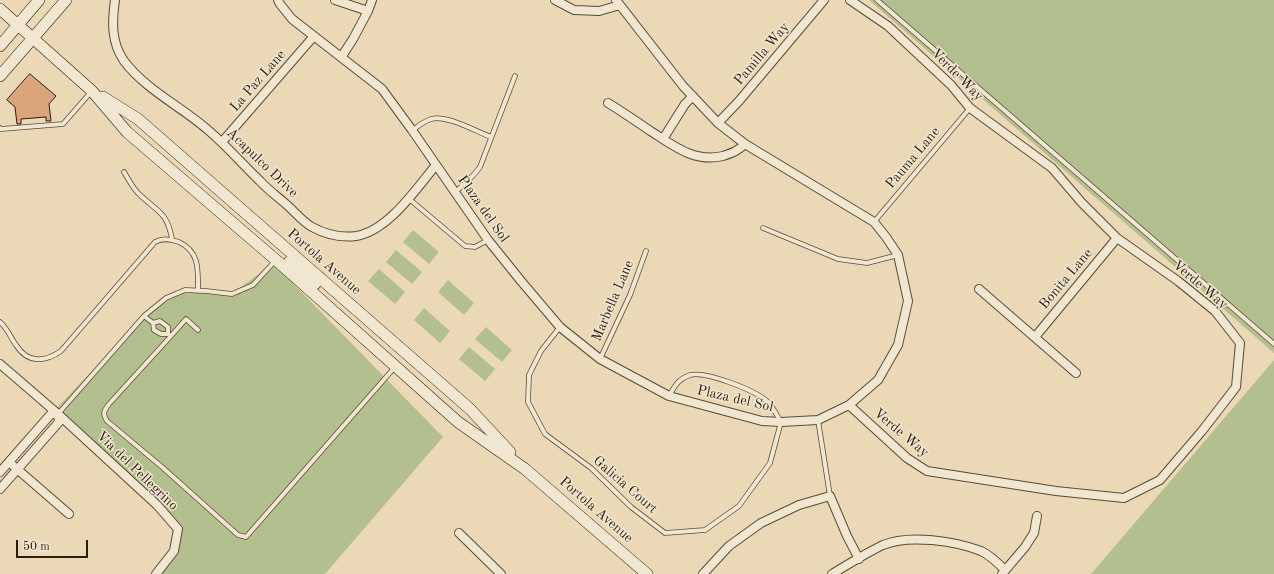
<!DOCTYPE html>
<style>
body{margin:0}
#map{position:relative;width:1274px;height:574px;overflow:hidden;background:#ead8b7;font-family:"Old Standard TT",serif}
canvas{display:block}
.scale{position:absolute;left:16px;top:540px;width:72px;height:18px;box-sizing:border-box;border:2px solid #291c0d;border-top:0;padding-left:5px;font-size:12px;line-height:14px;white-space:nowrap;color:#291c0d;-webkit-text-stroke:3px #f1e6d0;paint-order:stroke}
</style>
<div id="map">
<canvas width="1274" height="574"></canvas>
<div class="scale">50 m</div>
</div>
<script>
const c = document.querySelector('canvas').getContext('2d');
c.lineJoin = 'round';
function fillPath(path, color) {
  c.fillStyle = color;
  c.fill(path, 'evenodd');
}
function stroke(path, color, width, dash) {
  c.strokeStyle = color;
  c.lineWidth = width;
  c.lineCap = dash ? 'butt' : 'round';
  c.setLineDash(dash || []);
  c.stroke(path);
}
function write(font, color, halo, rows, align = 'center') {
  c.font = font + ' "Old Standard TT",serif';
  c.lineWidth = 3;
  c.setLineDash([]);
  c.textBaseline = 'middle';
  c.strokeStyle = halo;
  c.fillStyle = color;
  for (const [text, x, y, turn = 0] of rows) {
    c.save();
    c.translate(x, y);
    c.rotate((+turn || 0) * Math.PI / 180);
    c.textAlign = isNaN(turn) ? turn : align;
    if (halo) c.strokeText(text, 0, 0);
    c.fillText(text, 0, 0);
    c.restore();
  }
}
fillPath(new Path2D(`
 M 869,0 L 1274,0 L 1274,353 Z
 M 413,230 L 439,252 L 429,264 L 403,242 Z
 M 396,250 L 422,272 L 412,284 L 386,262 Z
 M 273,263 L 443,437 L 325,574 L 153,574 L 174,551 L 178,529 L 51,414 L 144,316 L 185,290 L 232,294 Z
 M 379,269 L 405,292 L 395,304 L 368,281 Z
 M 448,280 L 474,303 L 464,315 L 438,292 Z
 M 424,308 L 450,331 L 440,343 L 414,320 Z
 M 486,327 L 512,350 L 502,362 L 475,339 Z
 M 469,347 L 495,369 L 485,381 L 459,359 Z
 M 1274,360 L 1274,574 L 1091,574 Z`), '#b4bf90');
const building = new Path2D(`
 M 30,74 L 56,96 L 49,104 L 51,121 L 46,121 L 46,117 L 21,119 L 21,124 L 17,124 L 15,107 L 7,100 Z`);
fillPath(building, '#daa57c');
stroke(building, '#291c0d', 1);
const service = new Path2D(`
 M 877,0 L 1274,344
 M 0,128 L 1,129 L 63,124 L 91,92
 M 413,130 C 418,126 425,121 431,119 C 446,114 477,132 491,137
 M 124,172 C 129,180 133,189 140,195 C 159,213 167,212 172,239
 M 455,192 C 465,184 473,177 480,167 L 515,76
 M 408,198 L 465,246 L 475,247 L 488,240
 M 874,222 L 970,108
 M 763,228 L 838,259 L 867,263 L 898,255
 M 144,316 L 153,323 L 154,330 L 161,334 L 168,334 L 168,327 L 160,321 L 153,323
 M 0,322 C 8,329 10,337 16,345 C 28,364 45,362 61,351 L 155,242 C 163,238 170,239 179,242 C 200,252 198,270 198,291
 M 560,327 L 541,351 L 529,375 L 528,402 L 545,434 L 591,468 L 631,507 L 665,533 L 705,530 L 739,506 L 770,463 L 781,422 C 777,416 773,407 768,402 C 755,390 706,371 690,375 C 678,379 675,386 669,396
 M 168,334 L 171,336 L 109,404 C 104,411 102,413 107,421 L 162,467 L 238,535 L 246,537 L 395,367
 M 171,336 L 186,319 L 198,330
 M 600,359 L 630,295 L 646,251
 M 58,414 L 144,316 L 166,298 L 185,290 L 206,291 L 232,294 L 253,285 L 275,261
 M 818,420 L 830,496`);
const minor = new Path2D(`
 M 115,0 C 112,22 111,42 124,61 C 146,90 182,107 208,130 C 227,146 242,164 260,181 C 268,190 278,197 287,205 C 295,212 303,222 312,227 C 325,234 341,238 356,236 C 388,231 416,189 436,165
 M 278,0 L 280,4 L 292,19 L 382,89 L 412,130 L 488,240 L 521,281 L 560,327 L 600,359 L 669,396 L 762,421 L 781,422 L 818,420 L 849,405 L 878,380 L 898,345 L 908,301 L 898,255 L 886,237 L 874,222 L 745,144 L 718,123 L 683,86 L 616,0
 M 335,0 L 368,11 L 353,39 L 342,56
 M 555,0 L 574,10 L 599,11 L 620,5
 M 368,11 L 372,0
 M 608,103 C 623,112 637,122 652,132 C 674,146 695,163 723,156 C 732,153 738,151 745,144
 M 718,123 L 739,101 L 824,0
 M 663,139 L 685,104 L 693,96
 M 222,142 L 314,36
 M 979,289 L 1076,373
 M 1035,337 L 1117,238
 M 0,364 L 58,414 L 157,505 L 178,529 L 174,551 L 156,574
 M 849,405 L 907,458 L 927,471 L 1056,491 L 1124,498 L 1160,480 L 1202,431 L 1236,387 L 1240,343 L 1215,311 L 1178,281 L 1117,238 L 1082,203 L 1052,168 L 970,108 L 951,85 L 888,26 L 850,0
 M 9,462 L 69,514
 M 0,472 L 51,414 L 58,414 L 59,422 L 0,489
 M 459,533 L 501,574
 M 703,574 L 729,546 L 761,523 L 799,505 L 830,496 L 847,536 L 859,559
 M 832,574 C 849,564 866,553 883,545 C 909,534 955,541 981,551 C 990,555 998,563 1005,570
 M 1002,574 L 1025,547 L 1034,533 L 1037,516`);
const secondary = new Path2D(`
 M 0,9 L 92,91 L 127,132 L 276,260 L 458,422 L 525,469 L 647,574
 M 0,46 L 39,0
 M 0,76 L 66,0
 M 103,97 L 138,119 L 226,196 L 470,409 L 510,452
 M 289,262 L 315,284`);
stroke(service, '#594b38', 5.5);
stroke(minor, '#594b38', 10);
stroke(secondary, '#291c0d', 12);
stroke(service, '#f1e6d0', 4);
stroke(minor, '#f1e6d0', 8);
stroke(secondary, '#f1e6d0', 11);
write('14px', '#291c0d', '#f1e6d0', [
 ["Pamilla Way",762,54,-50],
 ["Verde Way",957,75,45],
 ["La Paz Lane",258,81,-49],
 ["Pauma Lane",913,158,-50],
 ["Acapulco Drive",262,163,44],
 ["Plaza del Sol",483,209,55],
 ["Portola Avenue",324,262,41],
 ["Bonita Lane",1066,279,-50],
 ["Verde Way",1200,285,40],
 ["Marbella Lane",613,301,-67],
 ["Plaza del Sol",735,399,13],
 ["Verde Way",901,433,40],
 ["Via del Pellegrino",137,471,44],
 ["Galicia Court",625,485,41],
 ["Portola Avenue",596,510,41]
]);
</script>
